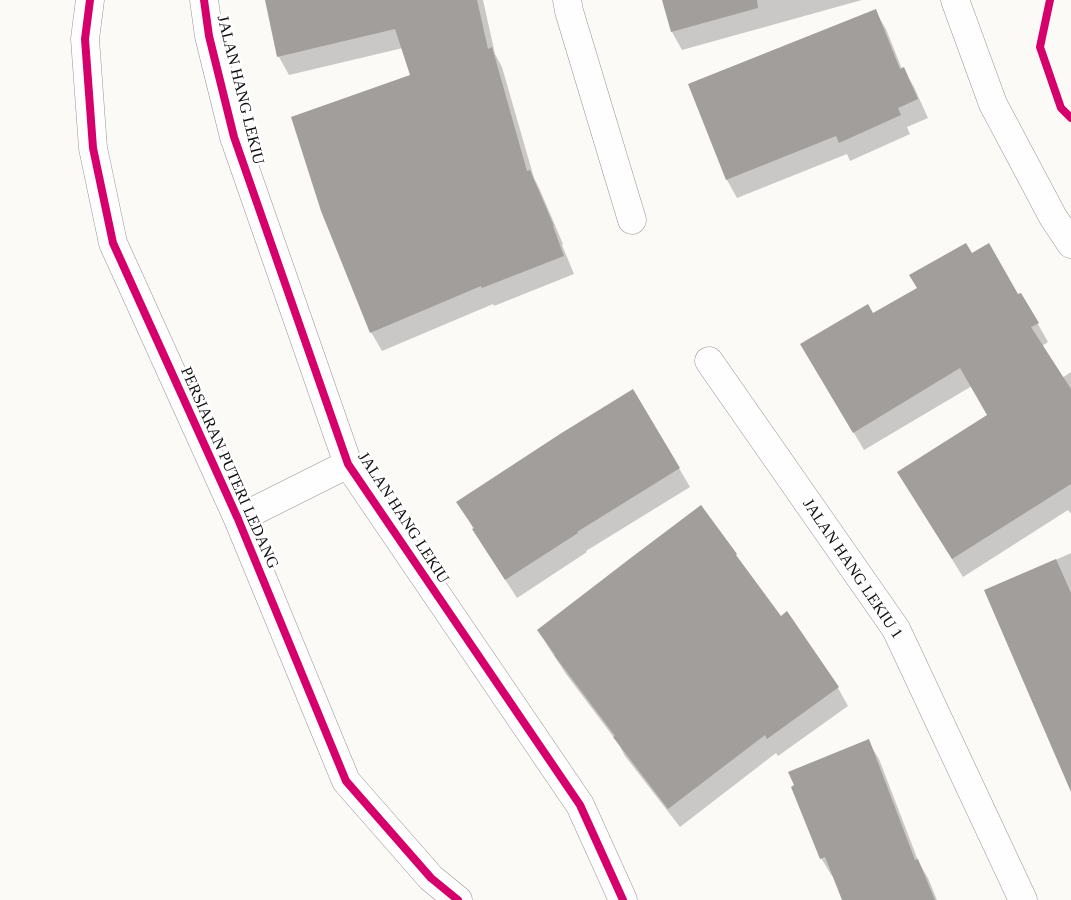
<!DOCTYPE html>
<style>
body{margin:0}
canvas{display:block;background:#fcfaf7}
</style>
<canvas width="1071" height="900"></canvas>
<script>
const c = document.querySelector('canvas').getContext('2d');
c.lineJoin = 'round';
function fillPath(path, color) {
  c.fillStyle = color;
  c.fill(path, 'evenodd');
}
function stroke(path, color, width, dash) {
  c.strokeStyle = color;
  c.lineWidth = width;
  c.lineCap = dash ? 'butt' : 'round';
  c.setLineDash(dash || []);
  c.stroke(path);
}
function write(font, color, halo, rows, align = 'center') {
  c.font = font + ' "Times New Roman",serif';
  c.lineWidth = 5;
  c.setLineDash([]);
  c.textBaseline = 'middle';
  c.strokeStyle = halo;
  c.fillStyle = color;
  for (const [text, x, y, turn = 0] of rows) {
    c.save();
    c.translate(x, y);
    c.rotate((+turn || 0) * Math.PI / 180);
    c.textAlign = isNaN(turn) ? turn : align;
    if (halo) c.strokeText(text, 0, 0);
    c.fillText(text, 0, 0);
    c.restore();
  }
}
fillPath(new Path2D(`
 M 266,0 L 483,0 L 495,54 L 502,67 L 534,178 L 540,190 L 563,244 L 562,245 L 574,274 L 494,306 L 493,304 L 382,351 L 371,332 L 412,76 L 403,48 L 289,75 L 279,57 Z
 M 663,0 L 862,0 L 682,50 L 672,32 Z
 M 875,11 L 886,29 L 902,69 L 903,69 L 914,87 L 928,118 L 907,127 L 910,134 L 850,161 L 847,154 L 737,198 L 727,180 L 689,85 Z
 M 972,254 L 1018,296 L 1021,294 L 1048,342 L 1042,346 L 1062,378 L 1071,372 L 1071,514 L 1068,510 L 963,577 L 909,490 L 988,416 L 972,386 L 864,450 L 802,344 L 873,315 L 918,289 Z
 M 633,390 L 690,487 L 586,551 L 587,552 L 517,598 L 485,548 L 458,503 Z
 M 1071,553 L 1071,789 L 986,591 Z
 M 780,617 L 838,688 L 848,706 L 778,756 L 776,753 L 680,827 L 625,756 L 618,743 L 566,674 L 549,648 L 538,630 Z
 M 868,741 L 879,759 L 919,863 L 928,878 L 937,900 L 843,900 L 834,876 L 832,876 L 821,858 Z`), '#0003');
fillPath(new Path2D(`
 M 265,0 L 477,0 L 488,49 L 492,47 L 527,171 L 530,170 L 554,226 L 553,226 L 564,256 L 482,288 L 481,286 L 370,333 L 321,211 L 291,117 L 410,75 L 395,29 L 277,57 Z
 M 662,0 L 757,0 L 758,8 L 671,32 Z
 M 876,9 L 900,69 L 904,67 L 918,99 L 898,108 L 901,115 L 839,143 L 836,136 L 726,180 L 688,84 Z
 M 966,243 L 972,253 L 989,243 L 1018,294 L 1021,293 L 1039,323 L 1031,327 L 1071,389 L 1071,484 L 952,559 L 897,472 L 987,415 L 960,368 L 853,433 L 800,344 L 868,304 L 873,313 L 917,288 L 909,275 Z
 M 633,389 L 680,468 L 577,532 L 578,533 L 505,580 L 472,529 L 474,528 L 456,502 L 560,434 Z
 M 701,505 L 737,554 L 736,555 L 781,616 L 787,611 L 839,687 L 767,739 L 765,735 L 668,809 L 613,737 L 615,736 L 554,655 L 555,655 L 537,630 L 632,557 Z
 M 1056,559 L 1071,593 L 1071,792 L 984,590 Z
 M 869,739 L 915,860 L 918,859 L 935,900 L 842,900 L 825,857 L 820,859 L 791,787 L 794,785 L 788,772 Z`), '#a19e9b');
const minor = new Path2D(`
 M 90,0 L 85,39 L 93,148 L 113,243 L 238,519 L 346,781 L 431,878 L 458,900
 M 204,0 L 209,36 L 234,137 L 348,464 L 580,805 L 623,900
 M 567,0 L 569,11 L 632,220
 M 955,0 L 993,104 L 1053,217 L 1071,244
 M 709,361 L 896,629 L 1023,900
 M 238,519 L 348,464`);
stroke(minor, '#969594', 29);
stroke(minor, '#fffefe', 28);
stroke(new Path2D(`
 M 90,0 L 85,39 L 93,148 L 113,243 L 238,519 L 346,781 L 431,878 L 458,900
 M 204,0 L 209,36 L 234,137 L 348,464 L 580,805 L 623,900
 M 1050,0 L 1040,47 L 1061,108 L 1071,118`), '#d6006c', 8);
write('16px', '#101010', '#fff', [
 ["JALAN HANG LEKIU",240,90,76],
 ["PERSIARAN PUTERI LEDANG",229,468,66],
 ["JALAN HANG LEKIU",403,518,57],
 ["JALAN HANG LEKIU 1",852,569,56]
]);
</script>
